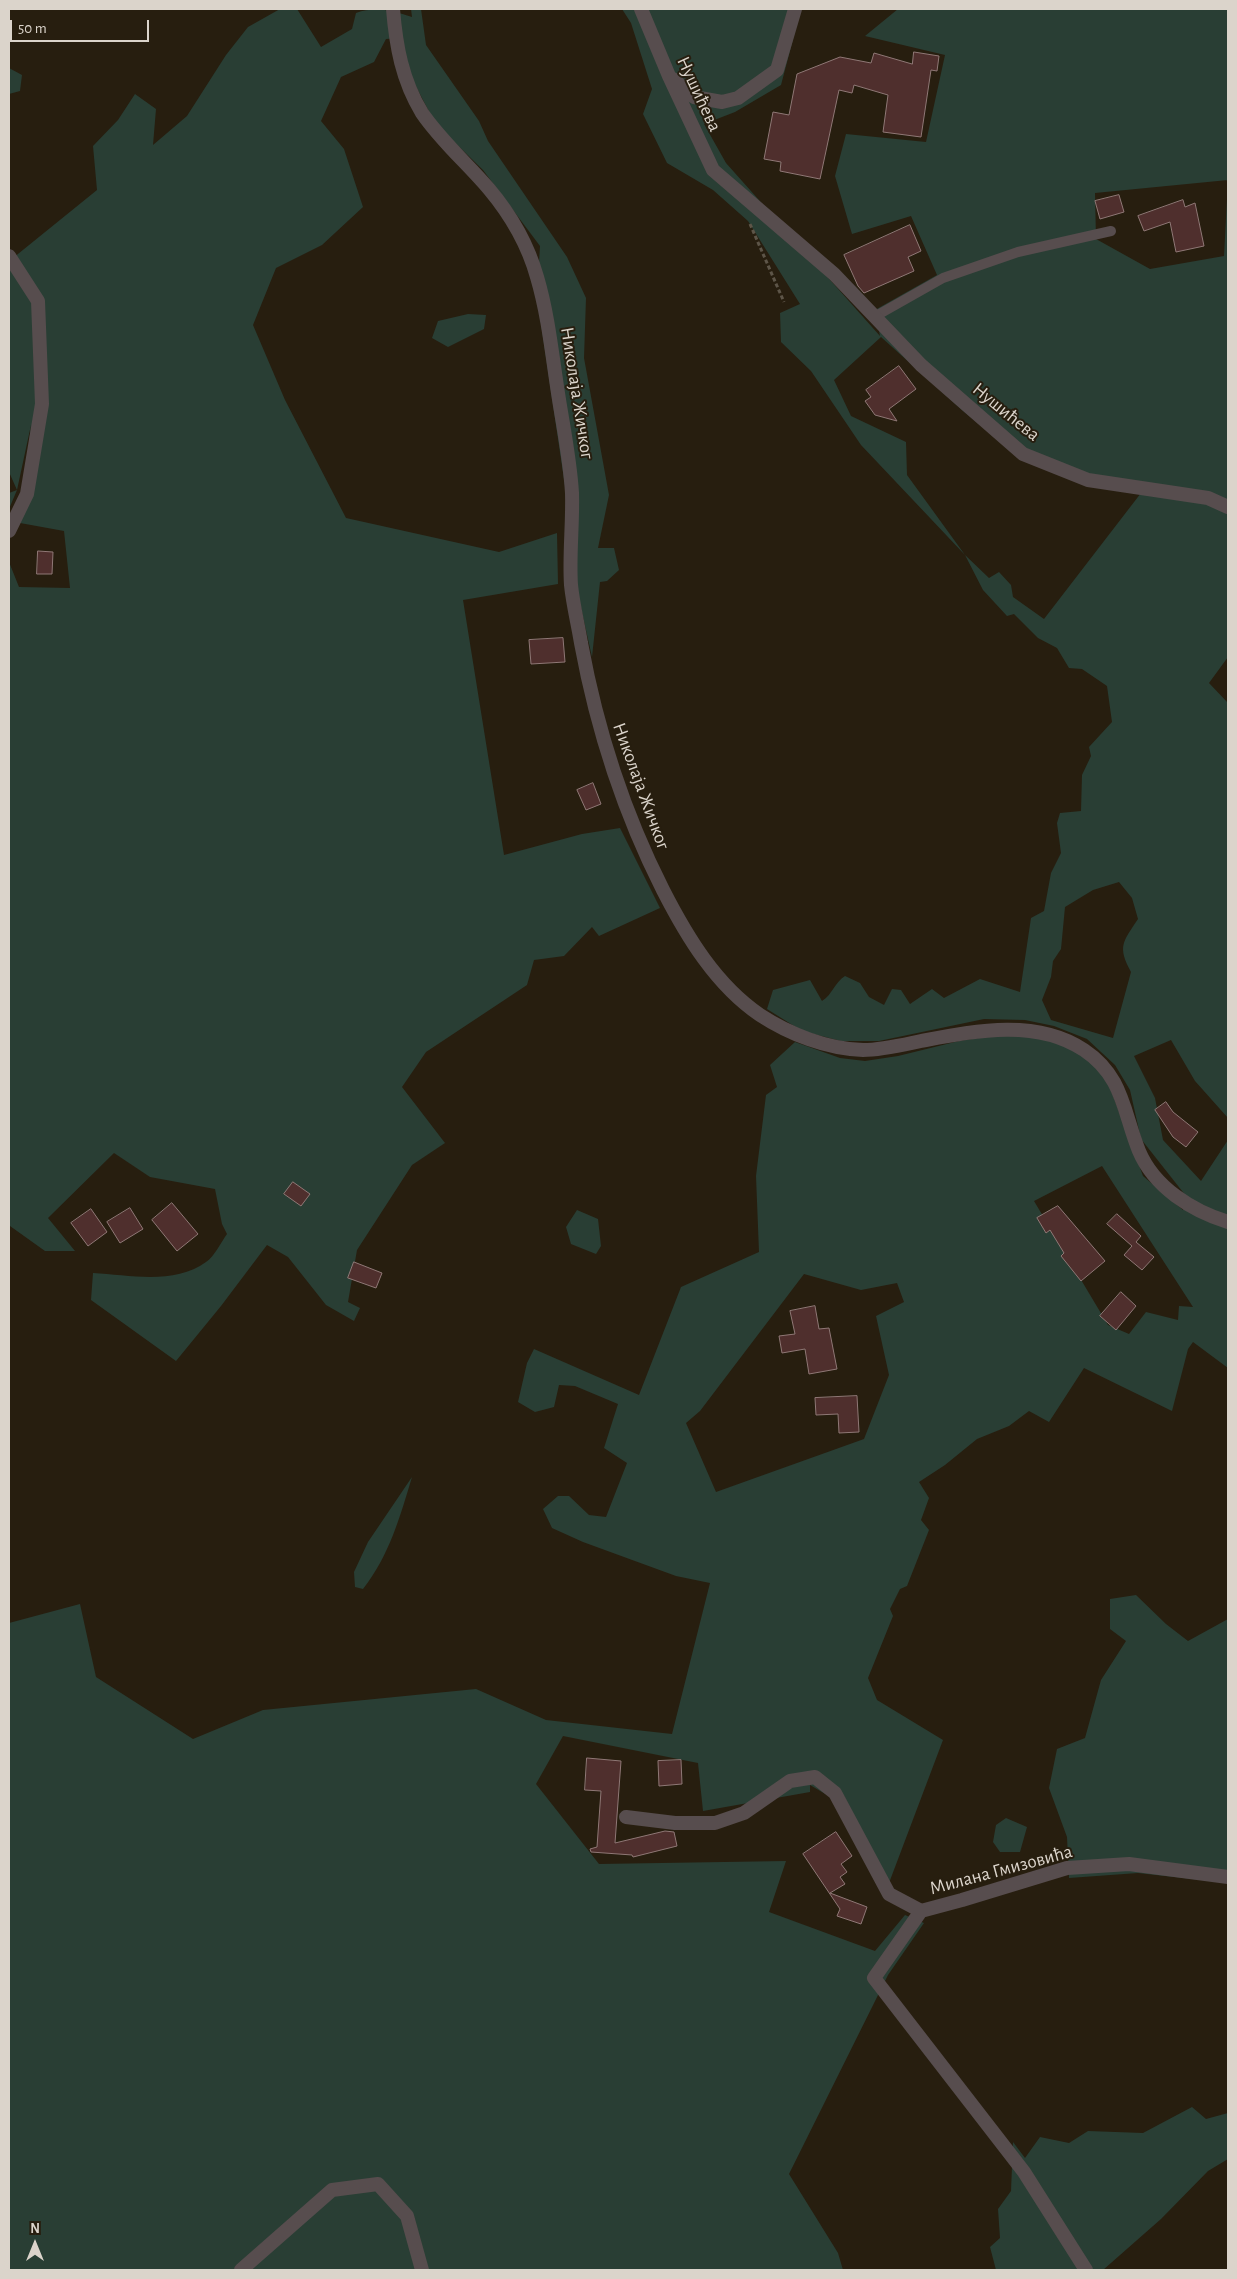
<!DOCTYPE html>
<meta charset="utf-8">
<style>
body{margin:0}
#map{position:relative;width:1237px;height:2279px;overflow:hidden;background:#271e0f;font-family:"Alegreya Sans",sans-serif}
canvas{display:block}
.frame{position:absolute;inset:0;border:10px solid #dbd4cb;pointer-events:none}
.north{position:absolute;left:10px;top:2219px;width:50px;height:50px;-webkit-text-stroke:4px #271e0f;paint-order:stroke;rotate:0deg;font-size:14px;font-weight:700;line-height:20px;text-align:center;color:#dbd4cb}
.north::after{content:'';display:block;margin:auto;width:18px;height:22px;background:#dbd4cb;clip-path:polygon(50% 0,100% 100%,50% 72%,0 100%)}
.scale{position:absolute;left:10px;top:20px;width:139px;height:22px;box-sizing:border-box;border:2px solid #dbd4cb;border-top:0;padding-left:6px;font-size:15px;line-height:18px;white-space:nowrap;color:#dbd4cb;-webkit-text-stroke:4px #271e0f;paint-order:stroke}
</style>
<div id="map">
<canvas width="1237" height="2279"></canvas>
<div class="frame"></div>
<div class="north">N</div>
<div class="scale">50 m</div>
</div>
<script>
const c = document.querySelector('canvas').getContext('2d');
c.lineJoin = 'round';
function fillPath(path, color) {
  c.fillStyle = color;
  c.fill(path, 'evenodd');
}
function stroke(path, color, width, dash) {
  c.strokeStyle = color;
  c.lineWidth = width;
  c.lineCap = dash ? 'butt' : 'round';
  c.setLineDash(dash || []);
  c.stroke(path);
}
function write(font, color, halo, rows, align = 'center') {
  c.font = font + ' "Alegreya Sans",sans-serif';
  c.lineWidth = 4;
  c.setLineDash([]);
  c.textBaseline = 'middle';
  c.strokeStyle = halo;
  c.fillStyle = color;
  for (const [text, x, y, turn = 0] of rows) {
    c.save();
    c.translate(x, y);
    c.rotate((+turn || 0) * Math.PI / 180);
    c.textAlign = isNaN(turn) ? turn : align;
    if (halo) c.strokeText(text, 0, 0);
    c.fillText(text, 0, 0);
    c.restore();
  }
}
fillPath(new Path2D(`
 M 280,9 L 297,9 L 321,47 L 352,29 L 356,13 C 376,6 392,11 412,17 L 411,9 L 421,9 L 426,45 L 479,121 L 488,141 L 567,257 L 586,298 L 584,358 L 609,495 L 598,548 L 614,548 L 619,570 L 607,581 L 600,582 L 592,657 L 575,581 L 565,486 L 537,297 L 540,246 L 483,170 L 435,123 L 409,73 L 401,38 L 386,39 L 374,62 L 341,77 L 321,121 L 344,149 L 363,207 L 322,245 L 276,268 L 253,325 L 285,400 L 346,518 L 499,552 L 557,533 L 558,584 L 463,600 L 504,855 L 582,834 L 620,828 L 660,908 L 599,936 L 592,927 L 564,956 L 534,960 L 527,985 L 426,1052 L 402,1087 L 445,1143 L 412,1165 L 357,1250 L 348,1302 L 360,1308 L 354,1321 L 326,1305 L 288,1257 L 267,1245 L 221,1306 L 176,1361 L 91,1300 L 93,1273 C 130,1275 175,1285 206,1262 C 215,1256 221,1242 227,1234 L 222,1224 L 215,1189 L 150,1177 L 114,1153 L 48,1218 L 75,1251 L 45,1251 L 10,1226 L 9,562 L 19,587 L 70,588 L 64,531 L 20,523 L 31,425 L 17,490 L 9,509 L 9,493 L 17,490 L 9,472 L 9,254 L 13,258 L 97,190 L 93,146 L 118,120 L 135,94 L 156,109 L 153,145 L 187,116 L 226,55 L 248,27 Z
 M 622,9 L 801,9 L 781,85 L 735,112 L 704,124 L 726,163 L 880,336 L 875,310 L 937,275 L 911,216 L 852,234 L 835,176 L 846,134 L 926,142 L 945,55 L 865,36 L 898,9 L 1228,9 L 1228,657 L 1209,683 L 1228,703 L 1228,1118 L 1195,1081 L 1171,1040 L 1134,1056 L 1155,1098 L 1163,1140 L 1201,1181 L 1228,1140 L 1228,1368 L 1193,1342 L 1188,1349 L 1172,1411 L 1084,1368 L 1049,1422 L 1029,1411 L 1009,1426 L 977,1439 L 945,1465 L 919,1482 L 929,1498 L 921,1520 L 929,1530 L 907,1586 L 900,1589 L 890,1609 L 893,1616 L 868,1678 L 877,1700 L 943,1740 L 889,1883 L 844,1796 L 827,1795 L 810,1785 L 810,1792 L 703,1811 L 698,1763 L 563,1736 L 536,1784 L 599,1864 L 786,1861 L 769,1912 L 875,1951 L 905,1915 L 924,1923 L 888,1975 L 789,2174 L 838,2253 L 843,2270 L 9,2270 L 9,1623 L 80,1604 L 96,1677 L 193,1739 L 263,1710 L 476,1689 L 546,1720 L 672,1734 L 710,1583 L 676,1576 L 583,1542 L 552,1528 L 543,1509 L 558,1496 L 569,1496 L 589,1515 L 606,1517 L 627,1463 L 604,1448 L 618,1404 L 575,1386 L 559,1385 L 554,1407 L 535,1412 L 518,1402 L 527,1363 L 534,1349 L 639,1395 L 681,1287 L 759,1252 L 756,1176 L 766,1095 L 777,1087 L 770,1065 L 795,1042 L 840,1058 L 865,1061 L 898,1056 L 959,1041 L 1005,1034 L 1046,1039 L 1078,1052 L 1105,1074 L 1143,1176 L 1183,1210 L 1186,1196 L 1141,1139 L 1130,1090 L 1115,1065 L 1087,1039 L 1054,1026 L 1025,1020 L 984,1019 L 879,1041 L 841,1041 L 802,1031 L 767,1009 L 773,990 L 810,980 L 822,1001 C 833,994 834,983 845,976 L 860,983 L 869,997 L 884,1005 L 892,989 L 901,990 L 910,1004 L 932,989 L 944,998 L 980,979 L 1020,992 L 1031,918 L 1044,911 L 1051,873 L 1061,853 L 1057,823 L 1060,813 L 1081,811 L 1082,775 L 1091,756 L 1089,747 L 1112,722 L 1107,686 L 1082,669 L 1069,668 L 1057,648 L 1038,638 L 1014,614 L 1007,616 L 983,590 L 965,555 L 861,445 L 811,371 L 781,342 L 780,313 L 800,304 L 748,221 L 713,190 L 667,163 L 643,114 L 652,89 L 631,23 ZM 1228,180 L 1224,256 L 1150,269 L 1096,239 L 1095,193 ZM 881,337 L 963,411 L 1020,458 L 1141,493 L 1044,619 L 1013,597 L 1011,585 L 999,572 L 989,578 L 965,555 L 907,475 L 906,442 L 851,416 L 834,380 ZM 1119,882 L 1132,898 L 1138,919 C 1123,942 1117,946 1131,972 L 1113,1038 L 1051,1020 L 1042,1000 L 1051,977 L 1053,961 L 1061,949 L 1065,907 L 1093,890 ZM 1102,1166 L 1193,1307 L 1179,1306 L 1178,1320 L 1146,1312 L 1129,1334 L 1108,1325 L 1034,1201 ZM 804,1274 L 861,1290 L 897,1283 L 904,1302 L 876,1316 L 889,1375 L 864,1439 L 716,1492 L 686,1423 L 700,1411 Z
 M 9,68 L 22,75 L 20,91 L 9,94 Z
 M 468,314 L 486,315 L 484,329 L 448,347 L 432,338 L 438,321 Z
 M 577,1210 L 598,1219 L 601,1246 L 596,1254 L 571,1244 L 566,1227 Z
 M 412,1477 C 400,1517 389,1556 363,1589 L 355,1587 L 354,1572 L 368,1542 Z
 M 1136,1595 L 1166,1624 L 1188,1641 L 1228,1619 L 1228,1883 L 1138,1873 L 1069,1878 L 1067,1837 L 1049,1788 L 1057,1749 L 1085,1738 L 1101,1680 L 1126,1641 L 1110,1629 L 1110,1599 Z
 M 1006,1818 L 1027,1827 L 1020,1852 L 1000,1852 L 993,1842 L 996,1825 Z
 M 1192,2107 L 1206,2119 L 1228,2113 L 1228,2159 L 1208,2171 L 1161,2219 L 1103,2270 L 996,2270 L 990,2247 L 1000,2238 L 998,2209 L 1011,2191 L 1013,2142 L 1025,2158 L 1040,2137 L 1069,2143 L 1088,2131 L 1143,2133 Z`), '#293e34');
const building = new Path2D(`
 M 914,52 L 939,56 L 937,71 L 931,70 L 921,137 L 883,132 L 888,95 L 854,85 L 852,93 L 839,90 L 820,179 L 780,171 L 781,162 L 764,159 L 773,112 L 789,115 L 797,74 L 840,57 L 871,63 L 874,53 L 912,64 Z
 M 1119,195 L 1124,212 L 1100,219 L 1095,201 Z
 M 1183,200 L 1185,207 L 1195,203 L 1204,246 L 1176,252 L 1170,222 L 1144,231 L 1138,216 Z
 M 910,225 L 921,251 L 908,257 L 914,271 L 864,293 L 858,286 L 844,255 Z
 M 899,366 L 916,389 L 889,409 L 897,421 L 875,415 L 865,401 L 871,397 L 866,390 Z
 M 38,551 L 53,552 L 52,574 L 37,574 Z
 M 563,638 L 565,662 L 531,664 L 529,640 Z
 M 593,783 L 601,804 L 586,810 L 577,790 Z
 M 1166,1102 L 1173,1112 L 1198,1132 L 1186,1147 L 1173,1137 L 1155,1110 Z
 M 293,1182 L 310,1194 L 301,1206 L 284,1194 Z
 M 172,1203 L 198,1234 L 177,1251 L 152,1220 Z
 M 1058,1206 L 1105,1261 L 1081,1281 L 1061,1256 L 1064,1253 L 1050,1230 L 1046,1233 L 1037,1218 Z
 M 130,1208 L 143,1229 L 120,1243 L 107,1222 Z
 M 91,1209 L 107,1232 L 88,1246 L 71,1223 Z
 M 1117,1214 L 1141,1236 L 1136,1242 L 1154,1257 L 1142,1270 L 1124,1255 L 1132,1246 L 1107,1224 Z
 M 354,1262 L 382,1273 L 376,1288 L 348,1278 Z
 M 1121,1292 L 1136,1306 L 1116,1330 L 1100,1316 Z
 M 815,1306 L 819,1329 L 829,1328 L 837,1369 L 809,1374 L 805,1349 L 782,1353 L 779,1336 L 795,1334 L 790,1311 Z
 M 857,1396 L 859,1432 L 839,1433 L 838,1414 L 816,1415 L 815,1398 Z
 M 587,1758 L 621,1761 L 615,1843 L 665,1831 L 674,1832 L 677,1846 L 633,1857 L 632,1855 L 591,1852 L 590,1849 L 597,1847 L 601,1791 L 585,1790 Z
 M 681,1760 L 682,1784 L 659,1786 L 658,1761 Z
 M 836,1832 L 852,1856 L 841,1864 L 847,1872 L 840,1877 L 845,1884 L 830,1893 L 867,1907 L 861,1924 L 837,1916 L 840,1909 L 803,1854 Z`);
fillPath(building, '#4f2f2d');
stroke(building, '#8f7876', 1);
stroke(new Path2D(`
 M 750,224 L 784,302`), '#5d5548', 3, [4, 2.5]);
stroke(new Path2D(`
 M 874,317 L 943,278 L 1018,252 L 1111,231`), '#574d4e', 10);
stroke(new Path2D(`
 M 641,9 L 669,76 L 713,170 L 834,274 L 921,365 L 1023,454 L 1088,480 L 1208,498 L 1228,507
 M 673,79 L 694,97 L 722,102 L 738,98 L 777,70 L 795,9
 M 9,256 L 38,301 L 42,404 L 27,494 L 9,531
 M 626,1817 L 675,1823 L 715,1823 L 744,1813 L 790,1781 L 815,1777 L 835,1793 L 889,1894 L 921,1911 L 962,1900 L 1067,1868 L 1129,1864 L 1228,1877
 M 921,1911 L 874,1978 L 1024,2172 L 1086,2270
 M 241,2270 L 332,2190 L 378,2184 L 407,2216 L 422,2270`), '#574d4e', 14);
stroke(new Path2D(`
 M 393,9 C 396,46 402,80 422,113 C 441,141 467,163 489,189 C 510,214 528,245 537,277 C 548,314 552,354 558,393 C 563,426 570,459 572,493 C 573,523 569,555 571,585 C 573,605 578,624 581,643 C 597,730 623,811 663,890 C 687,937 716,985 760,1015 C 789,1034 827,1049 863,1050 C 882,1050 902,1045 921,1041 C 974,1031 1036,1018 1084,1050 C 1123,1076 1123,1111 1139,1151 C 1154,1187 1192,1211 1228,1222`), '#574d4e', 14);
write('19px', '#dbd4cb', '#271e0f', [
 ["Нушићева",699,94,65],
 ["Николаја Жичког",577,393,81],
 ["Нушићева",1006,412,39],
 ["Николаја Жичког",641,786,70],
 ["Милана Гмизовића",1001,1870,-15]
]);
</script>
